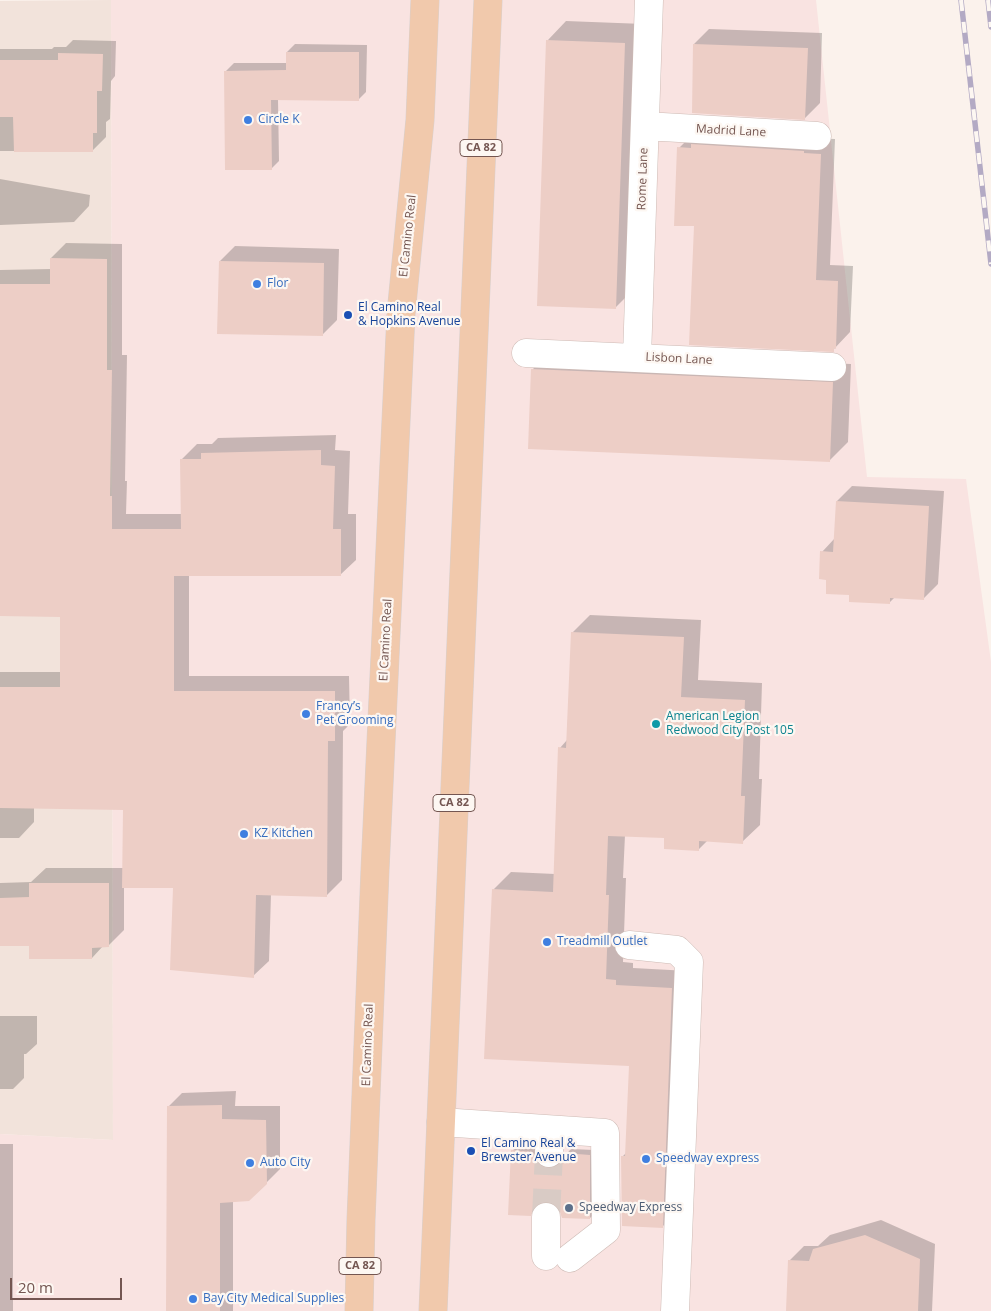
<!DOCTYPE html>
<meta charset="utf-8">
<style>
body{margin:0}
#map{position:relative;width:991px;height:1311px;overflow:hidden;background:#fbf2ec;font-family:"Open Sans",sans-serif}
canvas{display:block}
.scale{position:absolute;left:10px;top:1278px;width:112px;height:22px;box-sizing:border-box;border:2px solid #745651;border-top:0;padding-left:6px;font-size:15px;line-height:18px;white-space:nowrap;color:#745651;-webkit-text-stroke:4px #fdf7f2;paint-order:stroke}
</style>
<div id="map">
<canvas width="991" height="1311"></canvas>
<div class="scale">20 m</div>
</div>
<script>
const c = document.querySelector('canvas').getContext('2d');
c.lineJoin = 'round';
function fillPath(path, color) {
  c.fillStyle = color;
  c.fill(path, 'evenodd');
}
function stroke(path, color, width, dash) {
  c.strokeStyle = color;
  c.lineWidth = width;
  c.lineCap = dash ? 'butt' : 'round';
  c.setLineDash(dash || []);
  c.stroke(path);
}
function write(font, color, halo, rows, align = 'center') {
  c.font = font + ' "Open Sans",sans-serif';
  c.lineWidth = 4.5;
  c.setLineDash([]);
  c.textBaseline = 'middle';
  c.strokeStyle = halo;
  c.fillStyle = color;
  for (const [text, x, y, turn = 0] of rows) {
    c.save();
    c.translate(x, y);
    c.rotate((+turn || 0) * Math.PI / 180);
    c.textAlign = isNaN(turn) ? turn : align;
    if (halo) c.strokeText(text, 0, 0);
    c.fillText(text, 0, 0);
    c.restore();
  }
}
fillPath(new Path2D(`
 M 111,0 L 113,1140 L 0,1134 L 0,1 Z`), '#f2e3db');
fillPath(new Path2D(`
 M 111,0 L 816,0 L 867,477 L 966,479 L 991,662 L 991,1311 L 0,1311 L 0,1134 L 113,1140 Z`), '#f9e3e1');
fillPath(new Path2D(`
 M 566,21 L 644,24 L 634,289 L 615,308 L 548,40 Z
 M 709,29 L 822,33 L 820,103 L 805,118 L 694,44 Z
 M 73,40 L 116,41 L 115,76 L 111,81 L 110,119 L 106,122 L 106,137 L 92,151 L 0,151 L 0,49 L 52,49 L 54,47 L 66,47 Z
 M 295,44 L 367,45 L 366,92 L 358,100 L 278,99 L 279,161 L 271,169 L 226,71 L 234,63 L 287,63 L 287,52 Z
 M 694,133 L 835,139 L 830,265 L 853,266 L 850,332 L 833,350 L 695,225 L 679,148 Z
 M 0,179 L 90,195 L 89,206 L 74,222 L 0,225 Z
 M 66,243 L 122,244 L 122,355 L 127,355 L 125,481 L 127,481 L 126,514 L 182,514 L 182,459 L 197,444 L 212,444 L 218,438 L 336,435 L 335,450 L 350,451 L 348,514 L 356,514 L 356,560 L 340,575 L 189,575 L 189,676 L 349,676 L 350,724 L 343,731 L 342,880 L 326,896 L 271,894 L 269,961 L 253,976 L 175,886 L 124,887 L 124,930 L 108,946 L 103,946 L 92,958 L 30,945 L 0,945 L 0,883 L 31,882 L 46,868 L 124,868 L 125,809 L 34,807 L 34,822 L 19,838 L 0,838 L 0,672 L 61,672 L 61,615 L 0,615 L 0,270 L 51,269 L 51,258 Z
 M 235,246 L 339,249 L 337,320 L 322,335 L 220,261 Z
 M 551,351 L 851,364 L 848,442 L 829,461 L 532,370 Z
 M 852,486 L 944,491 L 938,584 L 923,599 L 895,597 L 889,603 L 850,594 L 828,578 L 822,552 L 835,538 L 837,501 Z
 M 590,615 L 701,620 L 698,680 L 762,683 L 759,779 L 762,779 L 760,825 L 742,842 L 708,840 L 698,850 L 665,837 L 625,835 L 623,878 L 626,878 L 623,962 L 633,963 L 633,968 L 689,971 L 680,1209 L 662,1227 L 622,1157 L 627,1152 L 630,1065 L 493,890 L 511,872 L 555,874 L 560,748 L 567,740 L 572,633 Z
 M 0,1016 L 37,1016 L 37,1044 L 26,1054 L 24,1054 L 24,1078 L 13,1089 L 0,1089 Z
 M 236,1091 L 235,1106 L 280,1106 L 280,1169 L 249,1200 L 233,1201 L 233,1311 L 168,1311 L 168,1107 L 182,1093 Z
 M 0,1144 L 13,1144 L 13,1311 L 0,1311 Z
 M 517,1146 L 538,1147 L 553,1164 L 563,1162 L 566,1154 L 571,1149 L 594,1150 L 595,1213 L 590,1218 L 560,1208 L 554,1202 L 546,1200 L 537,1203 L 535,1210 L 530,1215 L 512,1151 Z
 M 881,1220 L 935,1244 L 932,1311 L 788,1311 L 789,1261 L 804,1246 L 818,1246 L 830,1235 Z`), '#0003');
fillPath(new Path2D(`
 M 546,40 L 625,43 L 616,309 L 537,306 Z
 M 693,44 L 808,48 L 805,120 L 692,113 Z
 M 286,52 L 359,52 L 359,101 L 271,100 L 272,170 L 225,170 L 224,71 L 286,70 Z
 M 58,53 L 103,54 L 102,91 L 97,91 L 97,133 L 93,133 L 93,152 L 14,152 L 13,117 L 0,117 L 0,60 L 58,60 Z
 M 691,144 L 804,151 L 804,153 L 821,154 L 816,280 L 838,281 L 836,349 L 834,348 L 834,352 L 689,345 L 694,226 L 674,226 L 677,147 L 691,148 Z
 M 50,258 L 107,259 L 107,370 L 112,370 L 110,496 L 112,496 L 112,529 L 181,529 L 180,459 L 201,459 L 201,453 L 321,450 L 321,465 L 335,466 L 333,529 L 341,529 L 341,576 L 174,576 L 174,691 L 335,691 L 335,741 L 328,741 L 327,897 L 256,895 L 254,978 L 170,970 L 173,888 L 122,888 L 123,810 L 0,808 L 0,687 L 60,687 L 60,617 L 0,616 L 0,284 L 50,284 Z
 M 219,261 L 324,263 L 323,336 L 217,334 Z
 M 531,369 L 833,382 L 830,462 L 528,449 Z
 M 836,501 L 929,506 L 924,600 L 890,598 L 890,604 L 849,602 L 849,595 L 826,594 L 826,580 L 819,579 L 820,551 L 833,552 Z
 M 571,632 L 684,637 L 681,697 L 745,700 L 741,796 L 745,796 L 743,844 L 699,841 L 699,851 L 664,849 L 664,838 L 608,836 L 606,895 L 609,895 L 606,979 L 616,980 L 616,985 L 672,988 L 663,1228 L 622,1226 L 621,1156 L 625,1156 L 629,1066 L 484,1059 L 492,889 L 553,892 L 558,747 L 566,748 Z
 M 29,883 L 109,883 L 109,947 L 92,948 L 92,959 L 29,959 L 29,946 L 0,946 L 0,898 L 29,897 Z
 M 222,1105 L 222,1119 L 266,1120 L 267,1184 L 249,1201 L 220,1203 L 220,1311 L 166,1311 L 167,1106 Z
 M 511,1150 L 533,1152 L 535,1161 L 541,1166 L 548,1169 L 557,1167 L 562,1161 L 565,1153 L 590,1155 L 590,1219 L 562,1218 L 559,1209 L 553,1203 L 546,1201 L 538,1204 L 533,1209 L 531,1216 L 508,1215 Z
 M 865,1235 L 920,1259 L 918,1311 L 786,1311 L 788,1260 L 809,1261 L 813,1249 Z`), '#edcec6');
stroke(new Path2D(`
 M 546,1217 L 549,1153`), '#d9cbc5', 28, [28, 14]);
const minor = new Path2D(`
 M 645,126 L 817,136
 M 526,353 L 832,367
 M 637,357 L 649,0
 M 629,945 L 677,950 L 689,962 L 675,1311
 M 441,1122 L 605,1133 L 606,1230 L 570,1258
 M 549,1153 L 550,1130
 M 546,1256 L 546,1217`);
const major = new Path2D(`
 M 359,1311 L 361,1220 L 375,870 L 401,314 L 420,120 L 425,0
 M 433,1311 L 488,0`);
stroke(minor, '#cebbb5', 29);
stroke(major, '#d8d0ce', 29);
stroke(minor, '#fff', 28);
stroke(major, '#f1c9ac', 28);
const rail = new Path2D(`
 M 961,0 L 991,264
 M 988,0 L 991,27`);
stroke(rail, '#b3aac4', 5.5);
stroke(rail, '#fdf7f2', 4, [11]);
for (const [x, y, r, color] of [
 [248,120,5,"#3f7fe0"],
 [257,284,5,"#3f7fe0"],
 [348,315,5,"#1a4fb4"],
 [306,714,5,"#3f7fe0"],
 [656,724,5,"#0f9aa8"],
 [244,834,5,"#3f7fe0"],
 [547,942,5,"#3f7fe0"],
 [471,1151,5,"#1a4fb4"],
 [646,1159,5,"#3f7fe0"],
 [250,1163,5,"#3f7fe0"],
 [569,1208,5,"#5c6f8a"],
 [193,1299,5,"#3f7fe0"]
]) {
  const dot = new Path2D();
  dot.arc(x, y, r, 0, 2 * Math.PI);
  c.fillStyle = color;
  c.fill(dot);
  stroke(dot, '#fdf7f2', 2);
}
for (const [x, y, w] of [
 [481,148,42],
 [454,803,42],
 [360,1266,42]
]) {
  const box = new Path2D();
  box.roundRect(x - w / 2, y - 8.5, w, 17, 4);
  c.fillStyle = '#fdf7f2';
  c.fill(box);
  stroke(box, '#745651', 1);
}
write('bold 11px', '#745651', null, [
 ["CA 82",481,148],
 ["CA 82",454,803],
 ["CA 82",360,1266]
]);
write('12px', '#366cbe', '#fdf7f2', [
 ["Circle K",258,120],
 ["Flor",267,284],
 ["Francy’s",316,707],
 ["Pet Grooming",316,721],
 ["KZ Kitchen",254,834],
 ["Treadmill Outlet",557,942],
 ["Speedway express",656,1159],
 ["Auto City",260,1163],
 ["Bay City Medical Supplies",203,1299]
], 'left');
write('12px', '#745651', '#fdf7f2', [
 ["Madrid Lane",731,131,3],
 ["Rome Lane",643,179,-88],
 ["El Camino Real",408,236,-84],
 ["Lisbon Lane",679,359,3],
 ["El Camino Real",386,640,-87],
 ["El Camino Real",368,1045,-88]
]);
write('12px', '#164399', '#fdf7f2', [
 ["El Camino Real",358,308],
 ["& Hopkins Avenue",358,322],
 ["El Camino Real &",481,1144],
 ["Brewster Avenue",481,1158]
], 'left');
write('12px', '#0d838f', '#fdf7f2', [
 ["American Legion",666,717],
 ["Redwood City Post 105",666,731]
], 'left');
write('12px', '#4e5e75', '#fdf7f2', [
 ["Speedway Express",579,1208]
], 'left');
</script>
